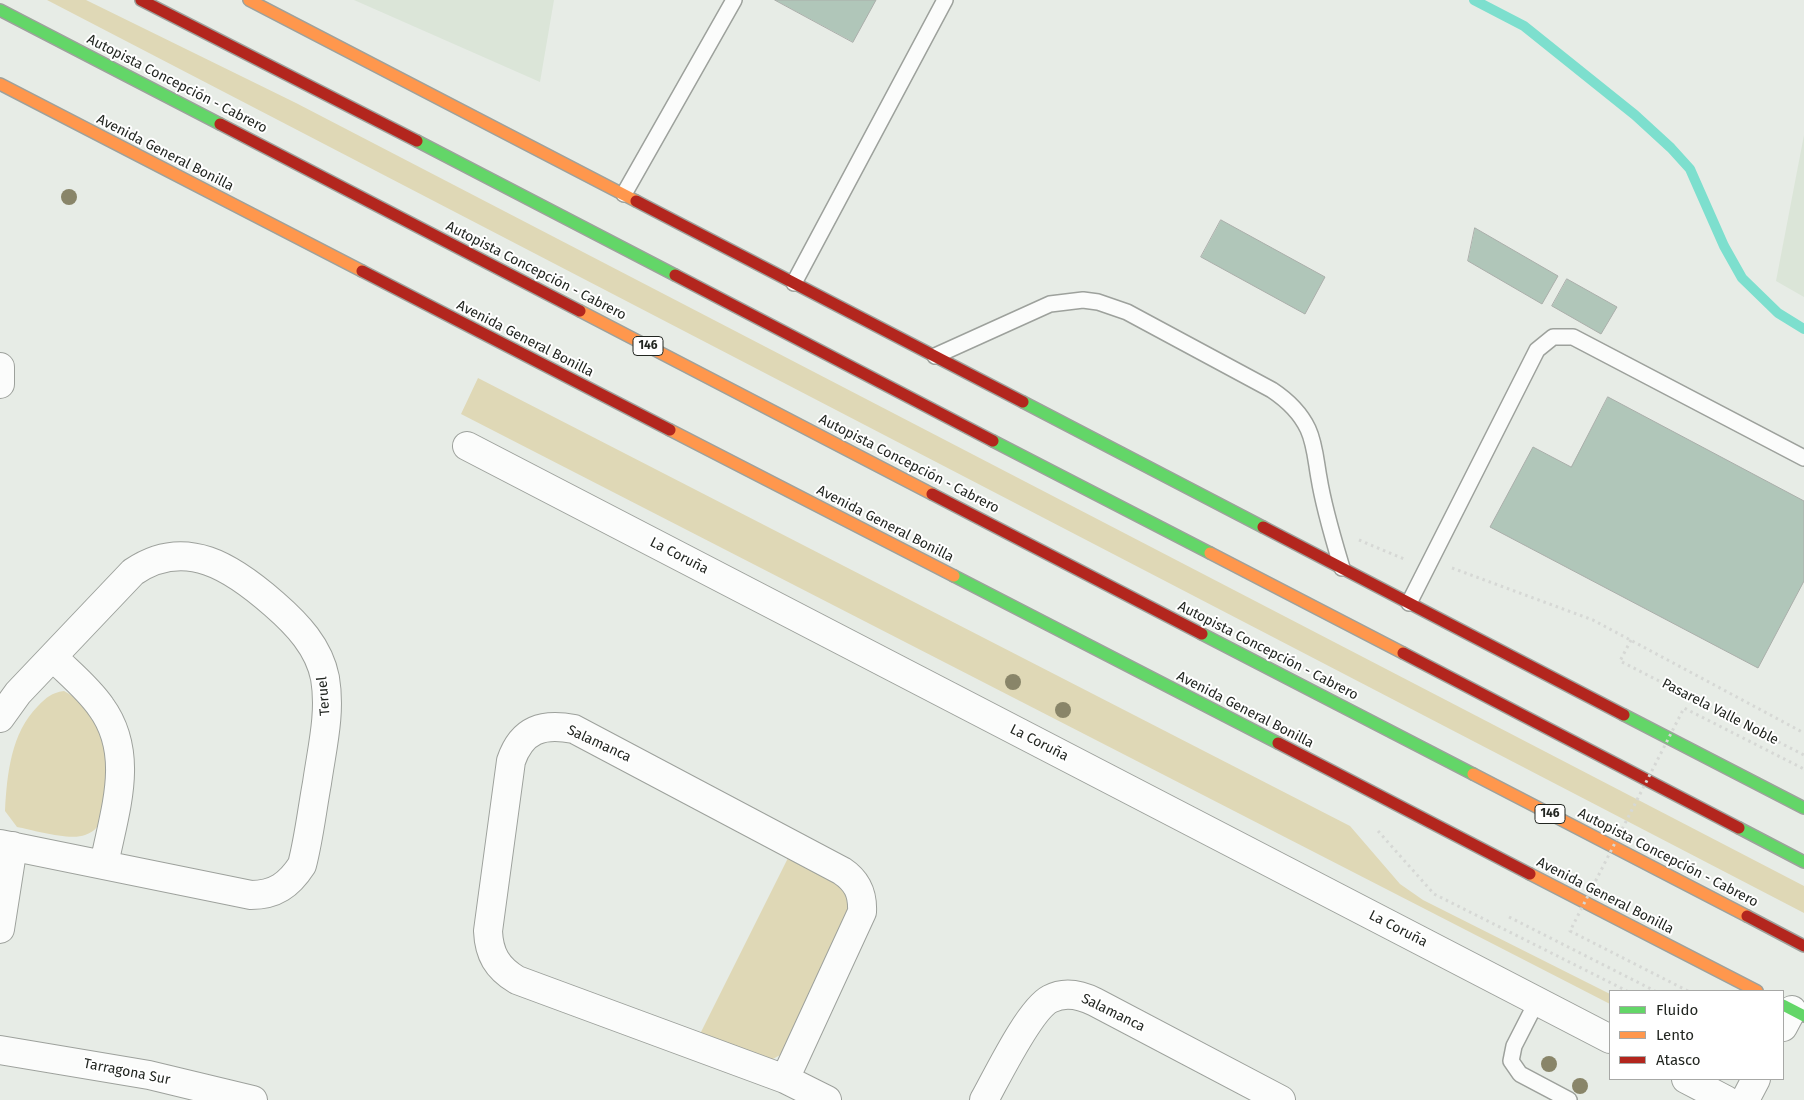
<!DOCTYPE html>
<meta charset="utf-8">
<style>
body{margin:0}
#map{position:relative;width:1804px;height:1100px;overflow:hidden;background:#e7ece6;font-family:"Fira Sans",sans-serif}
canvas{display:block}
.legend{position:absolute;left:1609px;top:990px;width:175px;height:90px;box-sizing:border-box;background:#fff;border:1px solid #a7a8a6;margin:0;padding:6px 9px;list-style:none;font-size:15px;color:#222621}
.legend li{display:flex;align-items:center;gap:10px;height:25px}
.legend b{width:25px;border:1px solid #a7a8a6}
</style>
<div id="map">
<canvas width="1804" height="1100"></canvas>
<ul class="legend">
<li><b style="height:6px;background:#63d668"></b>Fluido</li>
<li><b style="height:6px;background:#ff974d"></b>Lento</li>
<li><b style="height:6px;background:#b3261e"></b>Atasco</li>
</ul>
</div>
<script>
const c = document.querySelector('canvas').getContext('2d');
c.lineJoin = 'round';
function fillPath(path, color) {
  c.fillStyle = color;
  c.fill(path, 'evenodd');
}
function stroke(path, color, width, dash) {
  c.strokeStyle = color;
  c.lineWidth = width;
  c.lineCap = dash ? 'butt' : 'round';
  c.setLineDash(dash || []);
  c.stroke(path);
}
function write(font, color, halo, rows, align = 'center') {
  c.font = font + ' "Fira Sans",sans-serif';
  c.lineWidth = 4;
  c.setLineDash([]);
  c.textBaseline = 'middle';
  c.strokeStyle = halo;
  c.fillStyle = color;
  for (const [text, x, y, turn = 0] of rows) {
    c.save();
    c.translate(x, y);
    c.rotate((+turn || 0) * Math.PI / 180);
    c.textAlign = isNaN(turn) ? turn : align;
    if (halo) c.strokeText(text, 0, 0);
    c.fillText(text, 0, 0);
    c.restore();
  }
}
fillPath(new Path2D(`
 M 354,0 L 554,0 L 540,82 Z
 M 1804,135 L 1804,297 L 1776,281 Z`), '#dbe5d8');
fillPath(new Path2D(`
 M 47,0 L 86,0 L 296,103 L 1804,886 L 1804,913 Z
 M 478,378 L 1350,826 L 1400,884 L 1423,900 L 1610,994 L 1610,1004 L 461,414 Z
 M 64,691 C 77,698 89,710 97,722 C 109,742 110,807 97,827 C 94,831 90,833 85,835 C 70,841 33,830 17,827 L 5,811 C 7,774 11,733 38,706 C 47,697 51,693 64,691 Z
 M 790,854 L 839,880 L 853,909 L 782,1054 L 771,1060 L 699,1036 Z`), '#dfd8b6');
stroke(new Path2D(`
 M 1474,0 L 1524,26 L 1635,115 L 1671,148 L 1690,169 L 1724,246 L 1742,278 L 1778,313 L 1804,329`), '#7ddfce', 10);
const building = new Path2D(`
 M 775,0 L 876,0 L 853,42 Z
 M 1221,220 L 1325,277 L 1305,314 L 1201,257 Z
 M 1475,228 L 1558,276 L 1542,304 L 1468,261 Z
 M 1567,279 L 1617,307 L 1601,334 L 1552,306 Z
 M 1608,397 L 1804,501 L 1804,581 L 1758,668 L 1490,527 L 1533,447 L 1571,467 Z`);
fillPath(building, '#b0c6b9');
stroke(building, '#aaaeaa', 1);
const lane = new Path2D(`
 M 624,194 L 734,0
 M 794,283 L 945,0
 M 935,356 L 1050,304 L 1083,300 L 1098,302 L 1127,312 L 1272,390 C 1287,400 1300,412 1308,429 C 1315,444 1316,462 1319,478 C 1324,509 1333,538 1342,568
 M 1409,603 L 1537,350 L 1553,337 L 1573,337 L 1804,458
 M 1537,1001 L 1514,1046 L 1511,1061 L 1520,1074 L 1569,1100`);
const street = new Path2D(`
 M 0,367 L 0,384
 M 467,446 L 1610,1039
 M 53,657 C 69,673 88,688 101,707 C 136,755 114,812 104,865
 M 0,718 L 18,693 L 133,572 C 186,536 233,568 274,604 C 297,624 319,647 325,678 C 331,713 322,748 317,783 C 312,810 309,838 302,865 C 289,885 275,895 251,895 L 0,844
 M 0,929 L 13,846
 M 1783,1027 L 1792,1010
 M 0,1050 L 149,1075 L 253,1100
 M 785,1079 L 862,912 C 863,893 857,881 842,871 L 574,729 C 543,723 522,729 511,761 L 488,931 C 489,954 497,968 517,980 L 785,1079 L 827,1100
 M 1686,1079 L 1726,1100
 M 984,1100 C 997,1077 1029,1010 1050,999 C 1065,991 1081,995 1095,1002 L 1281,1100
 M 1745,1100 L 1756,1079`);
const fast = new Path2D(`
 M 0,10 L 220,124
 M 417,141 L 675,275
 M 1023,402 L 1263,527
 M 993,441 L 1210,553
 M 954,576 L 1278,743
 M 1202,634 L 1473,774
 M 1624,715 L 1804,808
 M 1739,828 L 1804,862
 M 1783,1005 L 1804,1016`);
const slow = new Path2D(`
 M 249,0 L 636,201
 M 0,84 L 362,271
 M 580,311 L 932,494
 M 670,430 L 954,576
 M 1210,553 L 1403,653
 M 1473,774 L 1747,916
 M 1530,874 L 1757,991`);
const jam = new Path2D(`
 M 141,0 L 417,141
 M 220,124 L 580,311
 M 636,201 L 1023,402
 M 362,271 L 670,430
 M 675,275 L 993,441
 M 932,494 L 1202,634
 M 1263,527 L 1624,715
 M 1403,653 L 1739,828
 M 1278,743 L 1530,874
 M 1747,916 L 1804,946`);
stroke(lane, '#9da19c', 18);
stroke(street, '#9da19c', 30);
stroke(fast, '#9da19c', 14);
stroke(slow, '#9da19c', 14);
stroke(jam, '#9da19c', 14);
stroke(new Path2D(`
 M 1359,540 L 1404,559
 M 1452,568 L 1593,620 L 1804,733
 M 1631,640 L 1620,661 L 1804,755
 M 1378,831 L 1434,894 L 1627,991
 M 1509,917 L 1655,991`), '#d6d8d5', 3, [2.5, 4]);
stroke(lane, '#fbfcfb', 15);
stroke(street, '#fbfcfb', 28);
stroke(fast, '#63d668', 11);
stroke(slow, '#ff974d', 11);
stroke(jam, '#b3261e', 11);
stroke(new Path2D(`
 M 1688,991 L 1570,931 L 1684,708 L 1804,769`), '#d6d8d5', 3, [2.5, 4]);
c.fillStyle = '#898569';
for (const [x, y] of [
 [69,197],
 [1013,682],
 [1063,710],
 [1549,1064],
 [1580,1086]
]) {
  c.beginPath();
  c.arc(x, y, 8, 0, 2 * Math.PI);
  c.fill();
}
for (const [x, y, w] of [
 [648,346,30],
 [1550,814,30]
]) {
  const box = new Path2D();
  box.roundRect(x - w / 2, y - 9.5, w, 19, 4);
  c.fillStyle = '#fff';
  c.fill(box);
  stroke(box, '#222621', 1);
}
write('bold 12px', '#222621', null, [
 ["146",648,346],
 ["146",1550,814]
]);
write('14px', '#222621', '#fff', [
 ["Autopista Concepción - Cabrero",177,84,27],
 ["Avenida General Bonilla",165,153,27],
 ["Autopista Concepción - Cabrero",536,271,27],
 ["Avenida General Bonilla",525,339,27],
 ["Autopista Concepción - Cabrero",909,464,27],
 ["Avenida General Bonilla",885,524,27],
 ["La Coruña",679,556,27],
 ["Autopista Concepción - Cabrero",1268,651,27],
 ["Teruel",324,696,-95],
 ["Avenida General Bonilla",1245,710,27],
 ["Pasarela Valle Noble",1720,712,27],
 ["La Coruña",1039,743,27],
 ["Salamanca",599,744,25],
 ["Autopista Concepción - Cabrero",1668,858,27],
 ["Avenida General Bonilla",1605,896,27],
 ["La Coruña",1398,929,27],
 ["Salamanca",1113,1013,26],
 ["Tarragona Sur",127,1072,11]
]);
</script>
